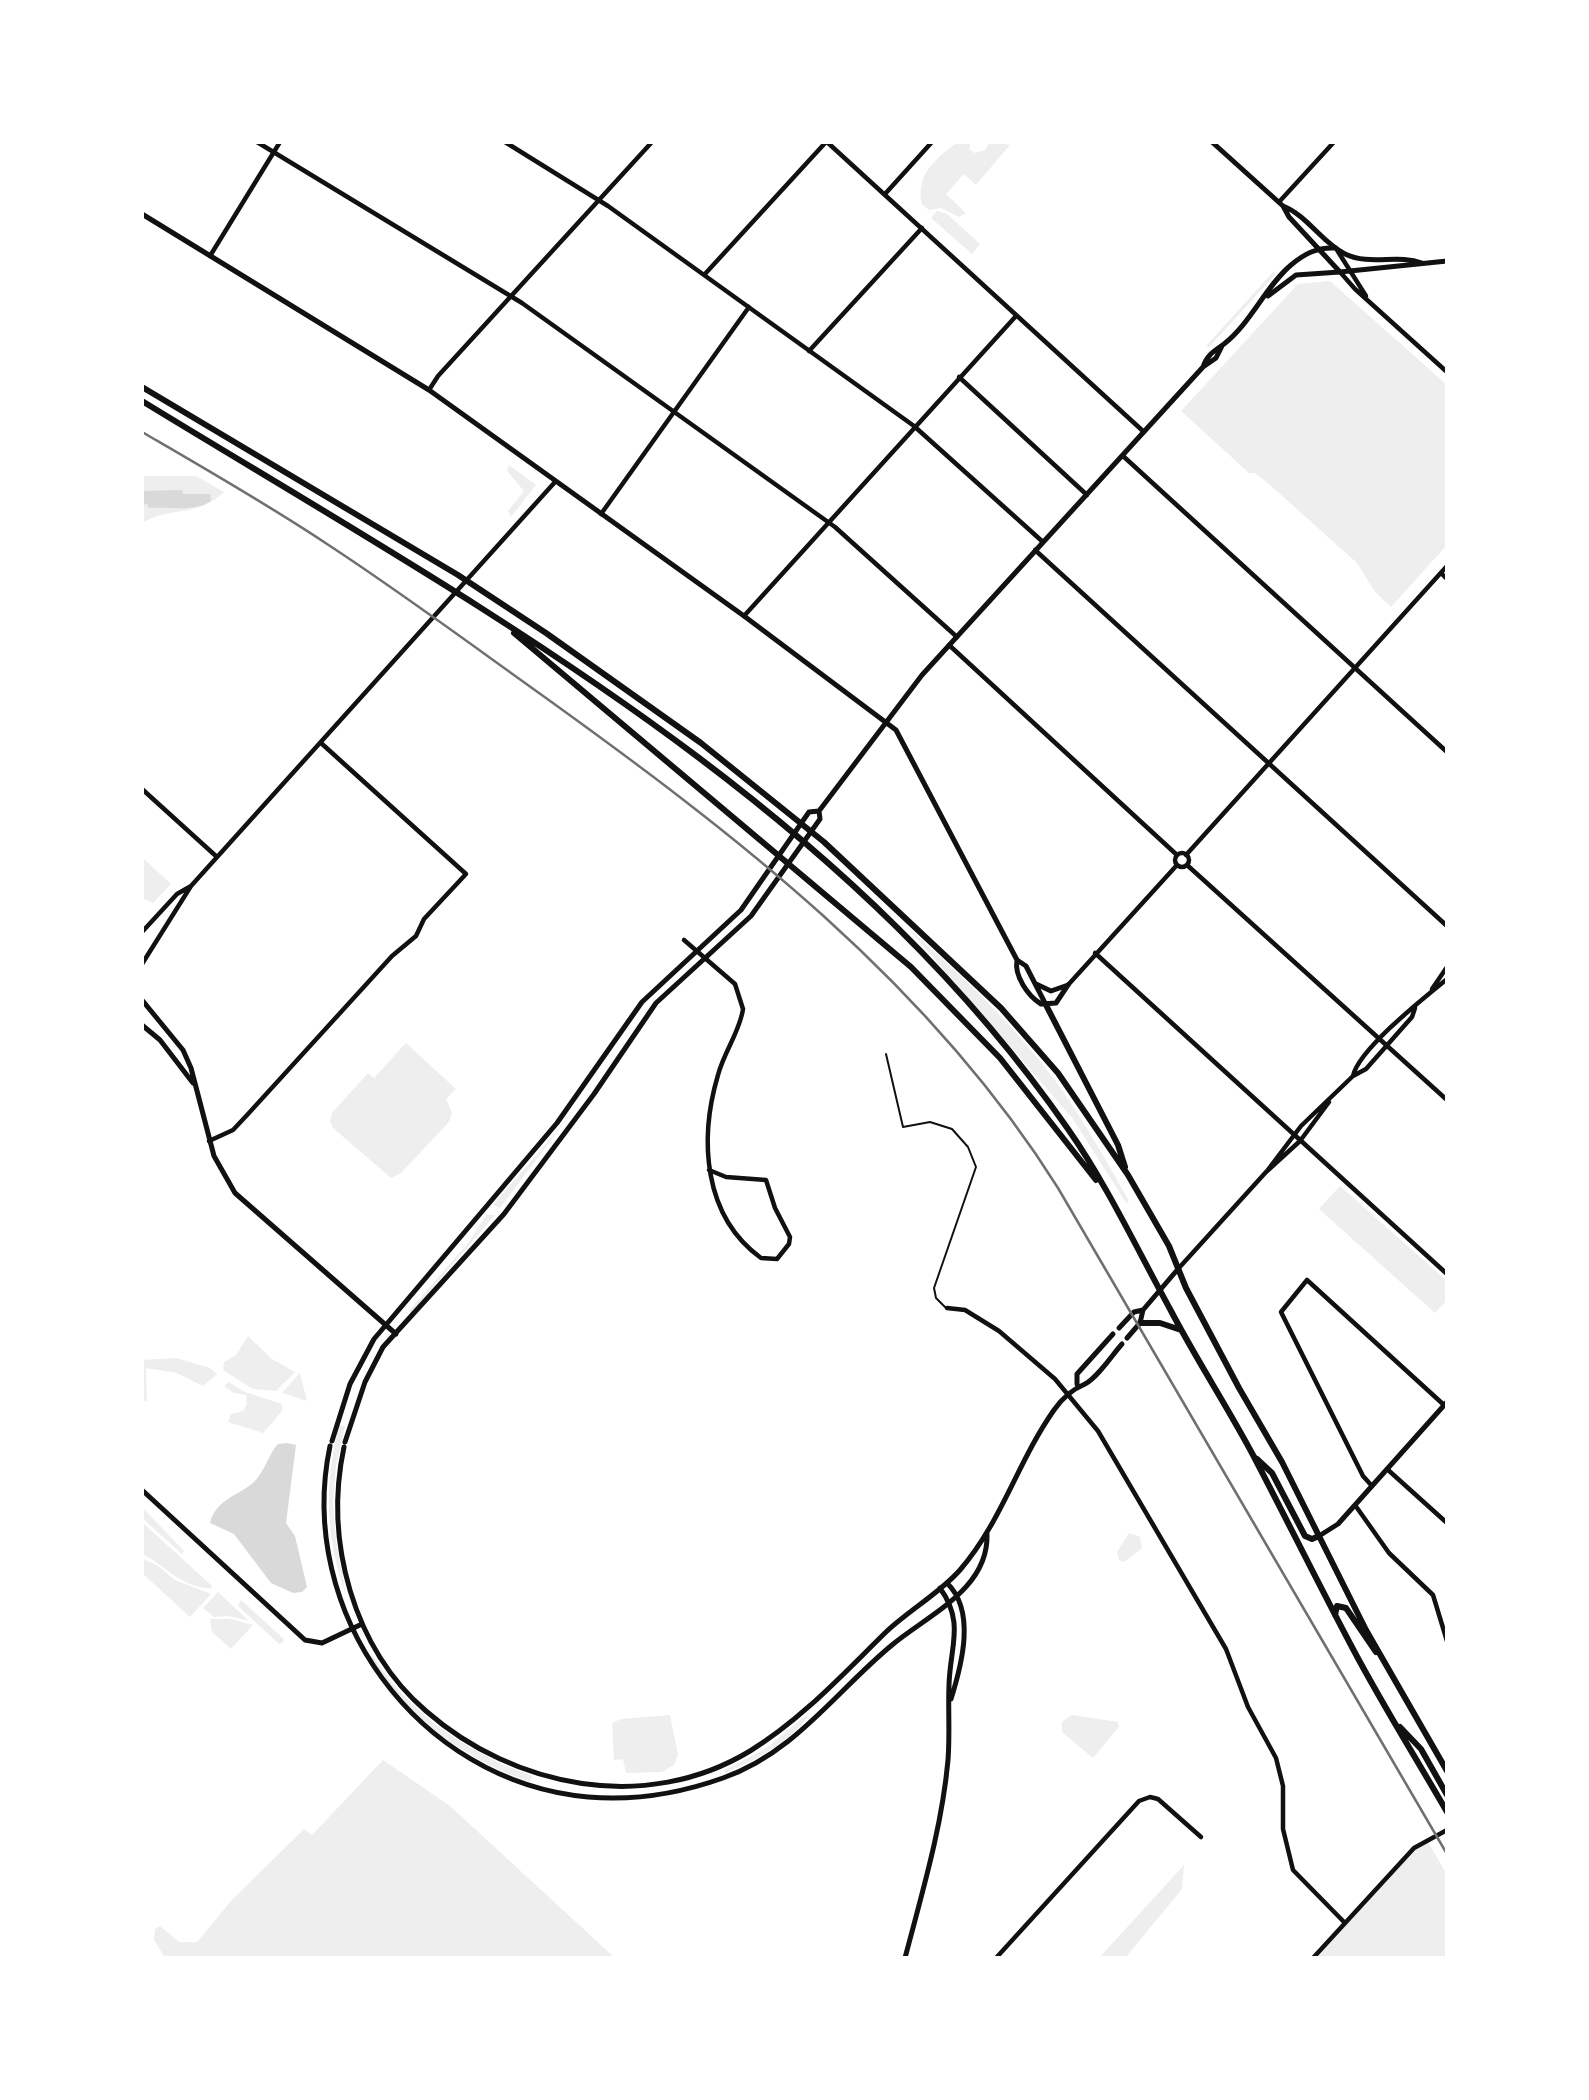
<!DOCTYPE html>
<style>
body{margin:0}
#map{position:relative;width:1589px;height:2100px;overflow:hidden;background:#fff;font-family:Ubuntu,sans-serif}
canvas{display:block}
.frame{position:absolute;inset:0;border:144px solid #fff;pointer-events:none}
</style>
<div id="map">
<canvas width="1589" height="2100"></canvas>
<div class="frame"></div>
</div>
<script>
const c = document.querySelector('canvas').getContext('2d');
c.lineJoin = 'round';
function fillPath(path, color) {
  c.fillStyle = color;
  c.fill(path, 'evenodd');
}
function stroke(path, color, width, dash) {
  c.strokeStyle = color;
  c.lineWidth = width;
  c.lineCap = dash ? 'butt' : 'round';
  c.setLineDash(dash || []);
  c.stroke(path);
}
fillPath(new Path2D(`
 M 958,142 L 971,142 L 969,149 L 975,153 L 985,150 L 990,142 L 1010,145 L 976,185 L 964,174 L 946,194 L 966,213 L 959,217 L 941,208 L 929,210 L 922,204 C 915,175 936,158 958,142 Z
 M 937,211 L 947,214 L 980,244 L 972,254 L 931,218 Z
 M 1274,271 L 1276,274 L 1209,347 L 1206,346 Z
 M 1330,281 L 1447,385 L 1447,545 L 1391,607 L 1375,592 L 1357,563 L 1270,485 L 1255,473 L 1249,473 L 1181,411 L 1298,284 Z
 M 509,465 L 536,485 L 511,517 L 508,511 L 524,491 L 507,471 Z
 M 142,476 L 196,476 L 224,492 C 197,518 170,506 142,523 Z
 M 144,859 L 171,884 L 153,903 L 142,898 Z
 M 905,925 C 960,974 1016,1026 1060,1087 C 1085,1123 1107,1162 1129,1201 L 1126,1203 L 1073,1119 Z
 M 406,1043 L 456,1089 L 446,1099 L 452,1113 L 449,1122 L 401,1173 L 391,1178 L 333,1128 L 330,1121 L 332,1113 L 368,1073 L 374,1078 Z
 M 590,1088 L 500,1208 L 493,1205 L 555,1133 Z
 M 1340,1186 L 1447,1281 L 1447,1300 L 1435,1313 L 1319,1209 Z
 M 486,1215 L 495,1215 L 411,1313 L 409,1311 L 469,1242 Z
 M 248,1336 L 272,1359 L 295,1372 L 276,1391 L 253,1389 L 223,1370 L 224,1362 L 236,1355 Z
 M 176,1358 L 210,1368 L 217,1374 L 203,1386 L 177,1373 L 146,1368 L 147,1402 L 143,1400 L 142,1360 Z
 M 300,1373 L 307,1401 L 282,1393 Z
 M 229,1382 L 245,1392 L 282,1404 L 282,1411 L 263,1433 L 228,1422 L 231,1414 L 243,1411 L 247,1404 L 246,1395 L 234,1393 L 224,1386 Z
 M 339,1425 L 345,1426 L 336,1466 L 333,1504 L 336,1541 L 346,1595 C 325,1534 324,1487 339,1425 Z
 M 142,1507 L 184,1551 L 182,1554 L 142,1518 Z
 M 142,1522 L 212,1586 L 212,1588 C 184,1590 165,1565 142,1554 Z
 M 1129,1533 L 1140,1537 L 1142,1548 L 1124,1562 L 1119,1560 L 1117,1552 Z
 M 142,1558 L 158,1566 L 175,1580 L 211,1594 L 190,1617 L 142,1573 Z
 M 218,1592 L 249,1621 L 228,1616 L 214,1617 L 203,1608 Z
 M 241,1600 L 284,1639 L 283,1643 L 279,1644 L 238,1606 Z
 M 210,1619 L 231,1619 L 253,1625 L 231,1649 L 212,1632 Z
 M 371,1653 C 408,1713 466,1752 532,1776 L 530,1782 C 472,1762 418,1726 383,1675 C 378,1668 370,1659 371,1653 Z
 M 810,1712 C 793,1742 756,1759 726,1773 L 724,1770 L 765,1749 Z
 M 670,1715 L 678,1755 L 674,1765 L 662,1772 L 626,1773 L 623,1759 L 614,1760 L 612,1723 L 621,1719 Z
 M 1072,1715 L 1118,1722 L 1119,1727 L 1093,1758 L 1062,1732 L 1062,1722 Z
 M 383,1760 L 450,1806 L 615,1958 L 165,1958 L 154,1940 L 155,1929 L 160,1926 L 179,1942 L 197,1942 L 231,1901 L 304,1829 L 312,1835 Z
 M 1427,1840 L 1447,1875 L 1447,1958 L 1313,1958 L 1414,1848 Z
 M 1184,1865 L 1182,1889 L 1125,1958 L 1099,1958 Z`), '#eee');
fillPath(new Path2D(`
 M 182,490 L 183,494 L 210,494 L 211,501 C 196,512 167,507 149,508 L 147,504 L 142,505 L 142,491 Z
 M 287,1443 L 296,1445 L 286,1523 L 295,1536 L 307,1587 L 302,1592 L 293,1593 L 271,1583 L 234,1534 L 210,1523 C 216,1499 238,1496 254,1482 C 265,1471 268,1455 278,1444 Z`), '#d9d9d9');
stroke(new Path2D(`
 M 886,1054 L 903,1127 L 930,1122 L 952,1129 L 968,1147 L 976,1167 L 934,1288 L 936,1298 L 946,1308`), '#111', 2);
stroke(new Path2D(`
 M 257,142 L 522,303 L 835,527 L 957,637
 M 505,142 L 608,206 L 914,426 L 1043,542
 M 827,142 L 1144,432
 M 885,194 L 932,142
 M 1279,202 L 1334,142
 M 1337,250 L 1366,296
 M 210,256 L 280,142
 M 1340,272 L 1355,289 L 1447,372
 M 704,275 L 826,142
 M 809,351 L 922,228
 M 959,377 L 1087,495
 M 429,390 L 438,376 L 652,142
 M 1123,456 L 1447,752
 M 601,514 L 749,307
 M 1035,550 L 1447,926
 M 1441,573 L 1447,579
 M 744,616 L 1016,316
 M 949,645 L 1177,855
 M 142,789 L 217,857
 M1175 860a7 7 0 1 1 14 0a7 7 0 1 1-14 0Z
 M 1186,855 L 1447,566
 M 1187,865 L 1447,1100
 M 142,932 L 177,894 L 191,886
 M 684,940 L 735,984 L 743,1009 C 740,1031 724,1052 718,1075 C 699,1139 703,1216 761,1258 L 777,1259 L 789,1244 L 790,1237 L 775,1208 L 766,1180 L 726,1177 L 709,1170
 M 1095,953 L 1447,1274
 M 142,964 L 191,886 L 555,482
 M 1068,985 L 1177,865
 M 1432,989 L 1447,967
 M 1353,1076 C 1359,1049 1425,997 1447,979
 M 209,1141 L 233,1130 L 248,1114 L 392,956 L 416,936 L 424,919 L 466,874 L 321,743
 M 1267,1171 L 1301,1126 L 1353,1076 L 1366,1069 L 1412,1017 L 1415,1008
 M 1178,1269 L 1266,1172 L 1300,1141 L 1329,1102
 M 947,1308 L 965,1310 L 999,1331 L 1055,1379 L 1098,1431 L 1226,1649 L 1248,1707 L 1276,1758 L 1283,1786 L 1283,1829 L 1293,1870 L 1344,1922
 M 1387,1469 L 1447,1523
 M 1372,1486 L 1363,1476 L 1281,1312 L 1307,1280 L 1444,1405
 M 1355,1505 L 1389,1553 L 1433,1595 L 1447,1641
 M 996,1958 L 1139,1801 L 1150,1797 L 1158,1799 L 1201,1837
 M 1313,1958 L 1414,1848 L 1447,1830`), '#111', 4.5);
stroke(new Path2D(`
 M 142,214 L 429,390 L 744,616 L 896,730 L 1017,960 L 1026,966 L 1046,1005
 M 1268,296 L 1296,275 L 1340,272
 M 1203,367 L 1216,358 L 1222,346
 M 1017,960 C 1014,976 1028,996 1041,1004 L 1056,1003 L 1068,985
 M 1036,984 L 1051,991 L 1068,985
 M 142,1000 L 183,1050 L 191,1068 L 214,1156 L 235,1193 L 396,1334
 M 142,1025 L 160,1040 L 193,1083
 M 1119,1328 L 1134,1312 L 1143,1310
 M 1127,1338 L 1140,1323 L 1143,1310 L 1178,1269
 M 1077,1384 L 1077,1374 L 1113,1334
 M 332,1441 L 350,1384 L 374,1339 L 557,1123 L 642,1002 L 741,910 L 809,812 L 819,811
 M 345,1442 L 365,1382 L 383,1347 L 504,1214 L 594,1094 L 656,1003 L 751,916 L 820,819 L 819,811 L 922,675 L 1203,367 C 1207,355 1214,351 1224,344 C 1251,323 1265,287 1291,265 C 1304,254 1317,247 1335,248
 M 330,1446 C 295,1612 418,1782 588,1797 C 634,1801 681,1793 723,1778 C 795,1753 836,1691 892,1645 C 928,1615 989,1589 987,1534
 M 344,1447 C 324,1541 353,1648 426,1711 C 514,1788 646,1814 750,1751 C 802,1719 843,1674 886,1632 C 908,1611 941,1592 960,1570 C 1001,1523 1018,1461 1054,1410 C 1063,1397 1073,1389 1085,1384 C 1098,1377 1112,1355 1122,1344
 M 142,1490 L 305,1640 L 322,1643 L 362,1624
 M 1319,1536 L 1338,1524 L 1447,1402
 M 947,1583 C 976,1611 962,1664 951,1699
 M 905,1958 C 922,1893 942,1827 948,1760 C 950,1735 948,1710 949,1685 C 950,1646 965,1623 940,1588`), '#111', 5);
stroke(new Path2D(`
 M 1212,142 L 1283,206 C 1308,216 1321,242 1345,254 C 1370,266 1397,254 1422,263
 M 1283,206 L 1289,217 L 1340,272 L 1447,261`), '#111', 5);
stroke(new Path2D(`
 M 142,387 L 458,575 L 546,633 L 701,743 L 824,842 L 1001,1008 L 1058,1073 L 1128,1175 L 1169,1246 L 1186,1288 L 1239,1388 L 1282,1462 L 1366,1630 L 1447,1771
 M 142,401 C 476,605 839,799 1068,1129 C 1107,1185 1137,1249 1170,1309 C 1196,1359 1227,1406 1253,1455 C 1287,1520 1319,1585 1353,1649 C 1382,1704 1416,1758 1447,1812
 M 514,633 L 911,967 L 1000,1058 L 1096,1180
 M 1046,1005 L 1118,1145 L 1125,1167
 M 1140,1323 L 1160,1323 L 1181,1330
 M 1257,1459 L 1272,1473 L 1305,1536 L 1312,1539 L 1319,1536
 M 1335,1615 L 1337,1606 L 1346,1608 L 1376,1652
 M 1400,1727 L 1421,1749 L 1447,1795`), '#111', 6);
stroke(new Path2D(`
 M 142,432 C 204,468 267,504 327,544 C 399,591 469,643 539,693 C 734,833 929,982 1058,1188 L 1447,1854`), '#707070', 2.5);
</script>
